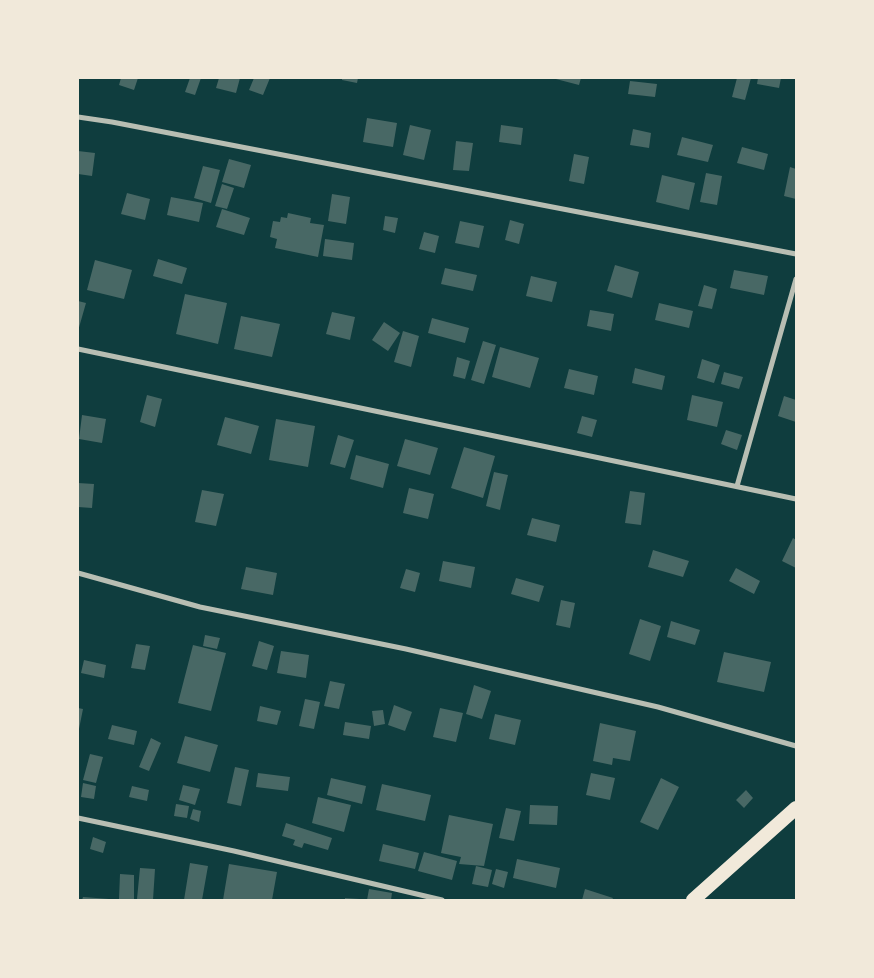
<!DOCTYPE html>
<style>
body{margin:0}
#map{position:relative;width:874px;height:978px;overflow:hidden;background:#0f3d3e;font-family:"PT Sans",sans-serif}
canvas{display:block}
.frame{position:absolute;inset:0;border:79px solid #f1e9da;pointer-events:none}
</style>
<div id="map">
<canvas width="874" height="978"></canvas>
<div class="frame"></div>
</div>
<script>
const c = document.querySelector('canvas').getContext('2d');
c.lineJoin = 'round';
function fillPath(path, color) {
  c.fillStyle = color;
  c.fill(path, 'evenodd');
}
function stroke(path, color, width, dash) {
  c.strokeStyle = color;
  c.lineWidth = width;
  c.lineCap = dash ? 'butt' : 'round';
  c.setLineDash(dash || []);
  c.stroke(path);
}
fillPath(new Path2D(`
 M 121,78 L 138,78 L 134,90 L 119,85 Z
 M 190,78 L 201,78 L 195,95 L 185,92 Z
 M 219,78 L 240,78 L 236,93 L 216,88 Z
 M 254,78 L 270,78 L 263,95 L 249,90 Z
 M 342,78 L 358,78 L 357,83 L 342,80 Z
 M 552,78 L 581,78 L 579,85 Z
 M 737,78 L 751,78 L 745,100 L 732,97 Z
 M 758,78 L 781,78 L 779,88 L 757,84 Z
 M 630,81 L 657,84 L 655,97 L 628,94 Z
 M 367,118 L 397,123 L 393,147 L 363,142 Z
 M 410,125 L 431,130 L 424,160 L 403,155 Z
 M 501,125 L 523,128 L 521,145 L 499,142 Z
 M 633,129 L 651,133 L 649,148 L 630,145 Z
 M 682,137 L 713,145 L 708,162 L 677,155 Z
 M 456,141 L 473,143 L 469,171 L 453,170 Z
 M 742,147 L 768,154 L 764,170 L 737,163 Z
 M 78,151 L 95,153 L 92,176 L 78,174 Z
 M 574,154 L 589,157 L 584,184 L 569,181 Z
 M 229,159 L 251,165 L 244,188 L 222,182 Z
 M 203,166 L 220,170 L 211,203 L 194,198 Z
 M 790,167 L 796,169 L 796,199 L 784,196 Z
 M 706,173 L 722,176 L 717,205 L 700,202 Z
 M 662,175 L 695,183 L 689,210 L 656,202 Z
 M 222,184 L 234,188 L 227,209 L 215,206 Z
 M 127,193 L 150,199 L 145,220 L 121,214 Z
 M 332,194 L 350,197 L 346,224 L 328,221 Z
 M 171,197 L 203,203 L 199,222 L 167,215 Z
 M 222,209 L 250,218 L 244,235 L 216,227 Z
 M 288,213 L 311,218 L 310,223 L 324,225 L 318,257 L 275,248 L 277,239 L 270,237 L 273,221 L 280,222 L 281,217 L 287,218 Z
 M 385,216 L 398,218 L 395,233 L 383,230 Z
 M 510,220 L 524,224 L 519,244 L 505,240 Z
 M 460,221 L 484,226 L 479,248 L 455,243 Z
 M 424,232 L 439,236 L 435,253 L 419,249 Z
 M 325,239 L 354,243 L 352,260 L 323,256 Z
 M 158,259 L 187,268 L 182,284 L 153,276 Z
 M 95,260 L 132,270 L 124,299 L 87,290 Z
 M 615,265 L 639,272 L 632,298 L 607,291 Z
 M 445,268 L 477,275 L 473,291 L 441,284 Z
 M 734,270 L 768,276 L 764,295 L 730,288 Z
 M 531,276 L 557,282 L 552,302 L 526,296 Z
 M 704,285 L 717,289 L 712,309 L 698,306 Z
 M 185,294 L 227,303 L 218,344 L 176,334 Z
 M 78,301 L 86,303 L 78,331 Z
 M 659,303 L 693,311 L 689,328 L 655,320 Z
 M 590,310 L 614,314 L 611,331 L 587,326 Z
 M 332,312 L 355,317 L 350,340 L 326,334 Z
 M 241,316 L 280,324 L 272,357 L 234,349 Z
 M 432,318 L 469,328 L 465,343 L 428,333 Z
 M 384,322 L 400,333 L 388,351 L 372,340 Z
 M 403,331 L 419,336 L 411,367 L 394,362 Z
 M 483,341 L 496,345 L 484,384 L 471,380 Z
 M 500,347 L 539,358 L 530,388 L 492,377 Z
 M 457,357 L 470,361 L 465,379 L 453,376 Z
 M 702,359 L 720,365 L 714,383 L 697,378 Z
 M 635,368 L 665,376 L 662,390 L 632,383 Z
 M 569,369 L 598,376 L 594,395 L 564,388 Z
 M 724,372 L 743,377 L 739,389 L 721,384 Z
 M 147,395 L 162,399 L 155,427 L 140,422 Z
 M 692,395 L 723,402 L 717,427 L 687,420 Z
 M 784,396 L 796,400 L 796,422 L 778,416 Z
 M 82,415 L 106,419 L 102,443 L 79,439 Z
 M 582,416 L 597,420 L 592,437 L 577,433 Z
 M 225,417 L 259,426 L 251,454 L 217,445 Z
 M 276,419 L 315,426 L 308,467 L 269,460 Z
 M 726,430 L 742,435 L 737,450 L 721,444 Z
 M 338,435 L 354,440 L 345,468 L 330,464 Z
 M 405,439 L 438,448 L 430,475 L 397,466 Z
 M 464,447 L 495,456 L 483,498 L 451,488 Z
 M 356,455 L 389,464 L 383,488 L 350,479 Z
 M 494,472 L 508,475 L 500,510 L 486,506 Z
 M 78,483 L 94,484 L 92,508 L 78,507 Z
 M 409,488 L 434,494 L 428,519 L 403,513 Z
 M 202,490 L 224,494 L 216,526 L 195,522 Z
 M 630,491 L 645,493 L 641,525 L 625,523 Z
 M 532,518 L 560,525 L 556,542 L 527,535 Z
 M 793,538 L 796,540 L 796,568 L 782,561 Z
 M 653,550 L 689,561 L 683,577 L 648,567 Z
 M 443,561 L 475,567 L 471,588 L 439,581 Z
 M 246,567 L 277,573 L 273,595 L 241,589 Z
 M 736,568 L 760,581 L 754,594 L 729,581 Z
 M 406,569 L 420,573 L 415,592 L 400,588 Z
 M 516,578 L 544,586 L 539,602 L 511,594 Z
 M 561,600 L 575,603 L 570,628 L 556,625 Z
 M 640,619 L 661,626 L 650,661 L 629,654 Z
 M 671,621 L 700,630 L 695,645 L 667,637 Z
 M 205,635 L 220,638 L 217,649 L 203,646 Z
 M 259,641 L 274,646 L 267,670 L 252,666 Z
 M 136,644 L 150,646 L 145,670 L 131,668 Z
 M 193,645 L 226,653 L 211,711 L 178,703 Z
 M 281,651 L 309,655 L 306,678 L 277,673 Z
 M 724,652 L 771,662 L 764,692 L 717,682 Z
 M 84,660 L 106,665 L 104,678 L 81,673 Z
 M 330,681 L 345,684 L 339,709 L 324,706 Z
 M 474,685 L 491,691 L 482,719 L 466,714 Z
 M 305,699 L 320,702 L 314,729 L 299,726 Z
 M 394,705 L 412,712 L 405,731 L 388,725 Z
 M 260,706 L 281,711 L 277,725 L 257,721 Z
 M 78,708 L 83,709 L 78,734 Z
 M 440,708 L 463,713 L 456,742 L 433,737 Z
 M 383,710 L 385,724 L 374,726 L 372,711 Z
 M 495,714 L 521,720 L 515,745 L 489,739 Z
 M 345,722 L 371,726 L 369,739 L 343,735 Z
 M 600,723 L 636,731 L 630,761 L 613,758 L 612,765 L 593,761 Z
 M 112,725 L 137,731 L 134,745 L 108,739 Z
 M 185,736 L 218,745 L 210,772 L 177,763 Z
 M 151,738 L 161,743 L 149,771 L 139,767 Z
 M 90,754 L 103,757 L 96,783 L 83,780 Z
 M 235,767 L 249,770 L 241,806 L 227,803 Z
 M 258,773 L 290,777 L 288,791 L 256,787 Z
 M 591,773 L 615,778 L 610,800 L 586,795 Z
 M 331,778 L 366,786 L 362,804 L 327,795 Z
 M 661,778 L 679,787 L 658,830 L 640,822 Z
 M 83,783 L 96,786 L 94,799 L 81,797 Z
 M 382,784 L 431,795 L 425,821 L 376,810 Z
 M 183,785 L 200,789 L 195,805 L 179,800 Z
 M 132,786 L 149,790 L 147,801 L 129,797 Z
 M 746,790 L 753,798 L 744,808 L 736,800 Z
 M 318,797 L 351,805 L 344,832 L 312,823 Z
 M 176,804 L 189,806 L 187,818 L 174,816 Z
 M 530,805 L 558,806 L 557,825 L 529,824 Z
 M 506,808 L 521,811 L 514,841 L 499,838 Z
 M 193,809 L 201,811 L 199,822 L 190,819 Z
 M 449,815 L 493,824 L 484,866 L 459,864 L 461,857 L 441,853 Z
 M 286,823 L 332,838 L 328,850 L 304,843 L 302,848 L 293,845 L 295,840 L 282,836 Z
 M 93,837 L 106,842 L 103,853 L 90,849 Z
 M 383,844 L 419,853 L 415,869 L 379,861 Z
 M 424,852 L 457,861 L 452,880 L 418,871 Z
 M 517,859 L 560,868 L 556,888 L 513,878 Z
 M 190,863 L 208,866 L 202,900 L 184,900 Z
 M 229,864 L 277,872 L 272,900 L 223,900 Z
 M 476,866 L 492,870 L 488,887 L 472,884 Z
 M 140,868 L 155,869 L 153,900 L 137,899 Z
 M 496,869 L 508,872 L 504,888 L 492,884 Z
 M 120,874 L 134,875 L 134,900 L 119,899 Z
 M 369,889 L 392,893 L 391,900 L 367,900 Z
 M 585,889 L 613,898 L 612,900 L 582,900 Z
 M 83,897 L 109,899 L 109,900 L 82,900 Z
 M 345,898 L 360,899 L 360,900 L 345,900 Z`), '#486865');
stroke(new Path2D(`
 M 78,117 L 112,122 L 796,254
 M 78,349 L 796,499
 M 737,486 L 796,279
 M 78,573 L 200,607 L 406,649 L 658,707 L 796,746
 M 78,818 L 234,851 L 442,900`), '#b8beb3', 5);
stroke(new Path2D(`
 M 693,900 L 796,808`), '#f1e9da', 14);
</script>
